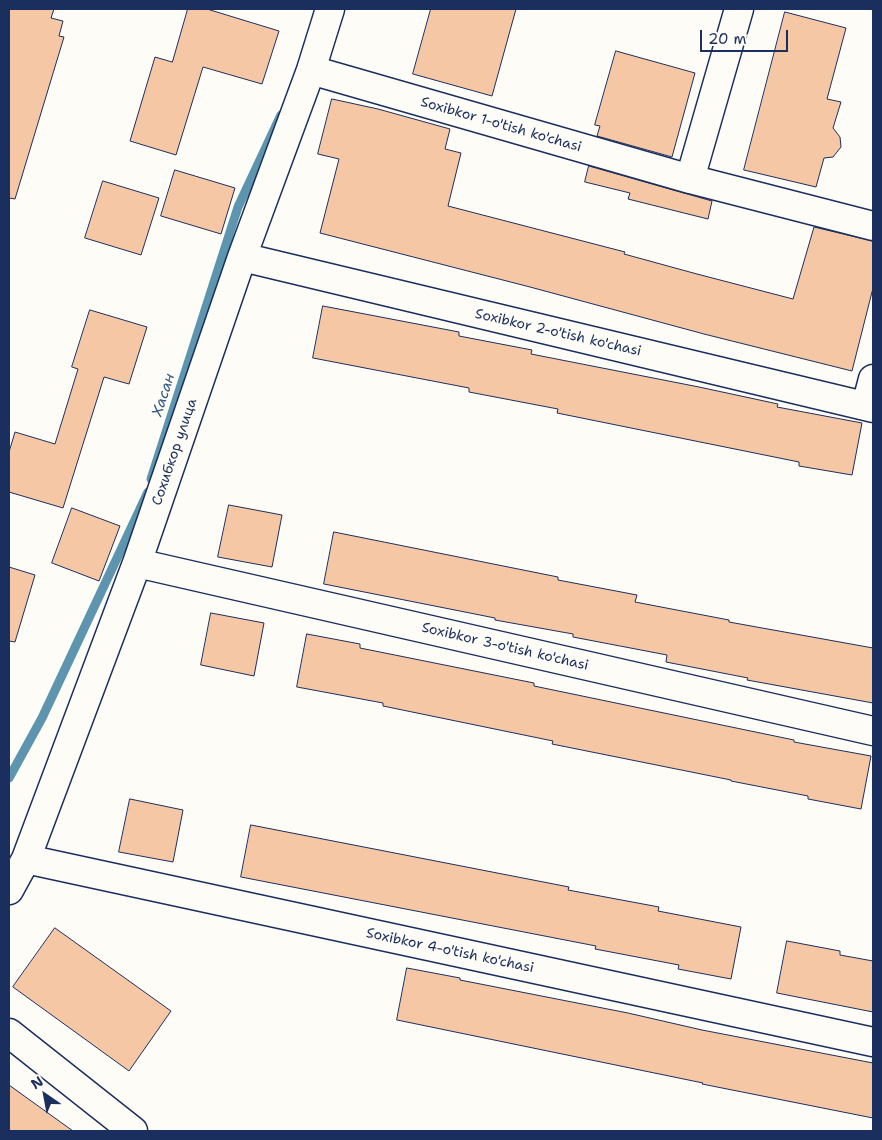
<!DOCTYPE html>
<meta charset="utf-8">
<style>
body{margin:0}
#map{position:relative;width:882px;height:1140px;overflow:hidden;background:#fdfcf7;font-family:"Shantell Sans",sans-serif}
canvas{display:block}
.frame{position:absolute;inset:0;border:10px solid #1b2f5e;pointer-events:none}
.north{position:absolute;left:20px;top:1070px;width:50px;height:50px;-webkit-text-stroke:4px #fdfcf7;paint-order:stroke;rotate:327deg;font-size:14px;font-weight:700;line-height:20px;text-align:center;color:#1b2f5e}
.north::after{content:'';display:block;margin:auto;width:18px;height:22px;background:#1b2f5e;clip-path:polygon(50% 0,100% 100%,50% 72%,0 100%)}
.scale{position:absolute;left:700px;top:30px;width:88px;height:22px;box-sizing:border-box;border:2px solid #1b2f5e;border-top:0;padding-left:6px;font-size:15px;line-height:18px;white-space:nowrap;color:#1b2f5e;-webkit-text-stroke:4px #fdfcf7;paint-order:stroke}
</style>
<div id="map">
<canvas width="882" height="1140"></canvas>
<div class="frame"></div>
<div class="north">N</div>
<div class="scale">20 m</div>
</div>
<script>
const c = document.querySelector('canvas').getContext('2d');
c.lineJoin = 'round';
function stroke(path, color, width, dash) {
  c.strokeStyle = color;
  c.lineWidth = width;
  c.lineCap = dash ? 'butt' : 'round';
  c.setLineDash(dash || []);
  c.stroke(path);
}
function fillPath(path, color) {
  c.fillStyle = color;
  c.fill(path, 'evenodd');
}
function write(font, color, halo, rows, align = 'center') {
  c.font = font + ' "Shantell Sans",sans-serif';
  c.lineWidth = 4.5;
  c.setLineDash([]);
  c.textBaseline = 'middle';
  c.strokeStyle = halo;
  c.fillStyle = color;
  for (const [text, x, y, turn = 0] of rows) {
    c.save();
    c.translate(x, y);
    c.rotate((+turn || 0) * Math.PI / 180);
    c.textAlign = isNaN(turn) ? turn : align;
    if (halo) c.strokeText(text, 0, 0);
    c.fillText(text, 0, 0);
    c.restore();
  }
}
stroke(new Path2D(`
 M 151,479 L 238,207 L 281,115
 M 9,778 L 42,718 L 148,492`), '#5d95ae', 9);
const building = new Path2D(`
 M 9,9 L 54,9 L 51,18 L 63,21 L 59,36 L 64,37 L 15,199 L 9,198 Z
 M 188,9 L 207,9 L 279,31 L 262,84 L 203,67 L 176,155 L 130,141 L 155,57 L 172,62 Z
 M 431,9 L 516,9 L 492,96 L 413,74 Z
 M 785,12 L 846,28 L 827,99 L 841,102 L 833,128 L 840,137 L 841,147 L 833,157 L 824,158 L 816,187 L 744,170 Z
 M 616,51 L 695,73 L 672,157 L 597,136 L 600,126 L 595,125 Z
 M 332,99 L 378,109 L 450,129 L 445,149 L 461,153 L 448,206 L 625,252 L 624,254 L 697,274 L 793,299 L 814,227 L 873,241 L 873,288 L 852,371 L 704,334 L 530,287 L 320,233 L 339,159 L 318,154 Z
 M 589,166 L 712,201 L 708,219 L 628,199 L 630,193 L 585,182 Z
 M 175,170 L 235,188 L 221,234 L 161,216 Z
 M 103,181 L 159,198 L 141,255 L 85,238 Z
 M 323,306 L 459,332 L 459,336 L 532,350 L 531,354 L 699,387 L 778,404 L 777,407 L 862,423 L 852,475 L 799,466 L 799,462 L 557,413 L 558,409 L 469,392 L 469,388 L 313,358 Z
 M 90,310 L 147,327 L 129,384 L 104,377 L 63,508 L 9,492 L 9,452 L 15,432 L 55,444 L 78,369 L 72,367 Z
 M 229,505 L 282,515 L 272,567 L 218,557 Z
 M 72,508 L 120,526 L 99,581 L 52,563 Z
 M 334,532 L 558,577 L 558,580 L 637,595 L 635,602 L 729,620 L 729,622 L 873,648 L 873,703 L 747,680 L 748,678 L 666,662 L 667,655 L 573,637 L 573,634 L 495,620 L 495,618 L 324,584 Z
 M 9,567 L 35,575 L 15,642 L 9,641 Z
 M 211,613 L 264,623 L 254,676 L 201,665 Z
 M 307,634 L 360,644 L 360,648 L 534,683 L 534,686 L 794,740 L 794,742 L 871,756 L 861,809 L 808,799 L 808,796 L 731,781 L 731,780 L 552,744 L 553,741 L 383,706 L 383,703 L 297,687 Z
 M 130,799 L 183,810 L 173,862 L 119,852 Z
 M 251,825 L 569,887 L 568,890 L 659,907 L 658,911 L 741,927 L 731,979 L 678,969 L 679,965 L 595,949 L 596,946 L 241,877 Z
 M 55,928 L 171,1011 L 129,1071 L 13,987 Z
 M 787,941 L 840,951 L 840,955 L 873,961 L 873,1012 L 777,993 Z
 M 407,968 L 460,978 L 460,980 L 628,1013 L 702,1030 L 873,1063 L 873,1118 L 702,1084 L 703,1083 L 397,1020 Z
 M 9,1085 L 73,1131 L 9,1131 Z`);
fillPath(building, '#f5c7a4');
stroke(building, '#1b2f5e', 1);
const minor = new Path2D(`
 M 311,70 L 690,179 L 873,226
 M 690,179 L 739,9
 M 242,257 L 873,408
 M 866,406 L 873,379
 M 137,563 L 873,731
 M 26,859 L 873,1042
 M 9,890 L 26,859 L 137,563 L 242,257 L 311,70 L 330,9
 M 9,1033 L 133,1131`);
stroke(minor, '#1b2f5e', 31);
stroke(minor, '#fdfcf7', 28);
write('14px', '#1b2f5e', '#fdfcf7', [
 ["Soxibkor 1-o'tish ko'chasi",501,125,16],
 ["Soxibkor 2-o'tish ko'chasi",558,333,13],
 ["Сохибкор улица",175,452,-71],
 ["Soxibkor 3-o'tish ko'chasi",505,647,13],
 ["Soxibkor 4-o'tish ko'chasi",450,951,12]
]);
write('italic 15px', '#365a80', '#fdfcf7', [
 ["Хасан",164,395,-72]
]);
</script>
